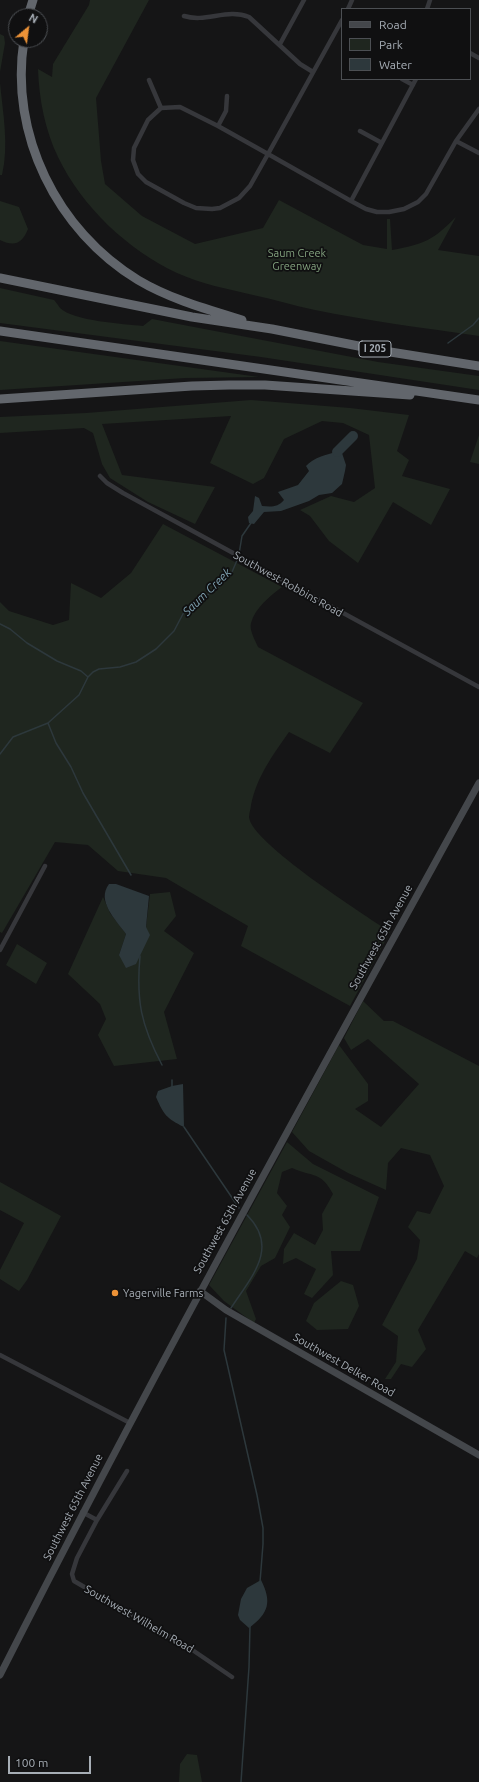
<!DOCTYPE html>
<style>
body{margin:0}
#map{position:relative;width:479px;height:1782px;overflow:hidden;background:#151516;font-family:Ubuntu,sans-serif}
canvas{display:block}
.legend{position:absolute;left:341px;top:8px;width:130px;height:72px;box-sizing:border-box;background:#101011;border:1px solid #4c4f53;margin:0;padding:5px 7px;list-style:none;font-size:12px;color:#a7aeb6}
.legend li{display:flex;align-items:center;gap:8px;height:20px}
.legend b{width:20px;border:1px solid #4c4f53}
.north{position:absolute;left:8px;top:8px;width:40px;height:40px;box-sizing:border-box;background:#101011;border:1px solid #4c4f53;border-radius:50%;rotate:29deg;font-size:11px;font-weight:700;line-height:16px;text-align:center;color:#a7aeb6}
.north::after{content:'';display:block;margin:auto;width:14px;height:18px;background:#ec9237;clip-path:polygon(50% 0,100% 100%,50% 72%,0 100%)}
.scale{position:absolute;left:8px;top:1756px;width:83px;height:18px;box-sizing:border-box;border:2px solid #a7aeb6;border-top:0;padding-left:5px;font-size:12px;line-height:14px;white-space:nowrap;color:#a7aeb6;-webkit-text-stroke:3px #101011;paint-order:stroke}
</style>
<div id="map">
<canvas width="479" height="1782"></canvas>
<ul class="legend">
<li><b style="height:5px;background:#44474b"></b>Road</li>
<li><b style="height:11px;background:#1f261f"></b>Park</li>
<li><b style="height:11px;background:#2d383c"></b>Water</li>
</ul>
<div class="north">N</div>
<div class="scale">100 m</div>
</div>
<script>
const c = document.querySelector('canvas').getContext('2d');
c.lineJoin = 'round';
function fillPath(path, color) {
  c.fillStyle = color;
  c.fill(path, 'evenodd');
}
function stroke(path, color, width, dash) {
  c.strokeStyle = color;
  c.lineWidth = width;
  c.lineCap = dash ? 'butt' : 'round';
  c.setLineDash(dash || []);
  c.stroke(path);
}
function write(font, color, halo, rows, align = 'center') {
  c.font = font + ' Ubuntu,sans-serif';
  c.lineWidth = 3.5;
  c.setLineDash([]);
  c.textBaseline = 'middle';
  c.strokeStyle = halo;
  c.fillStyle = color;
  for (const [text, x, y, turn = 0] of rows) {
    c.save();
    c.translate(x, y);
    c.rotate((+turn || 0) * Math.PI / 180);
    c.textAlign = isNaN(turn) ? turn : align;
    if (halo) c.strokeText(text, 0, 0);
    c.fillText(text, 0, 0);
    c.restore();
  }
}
fillPath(new Path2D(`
 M 90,0 L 149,0 L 96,98 L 101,161 L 105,184 L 142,216 L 195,244 L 263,228 L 279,200 L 363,245 L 387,249 L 387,219 L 390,219 L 392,250 C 425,244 433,240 456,217 L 438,250 L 479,256 L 479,336 C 424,328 369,321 315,310 C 294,306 274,299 253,295 C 228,289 201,284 177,273 C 128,250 82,207 58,157 C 45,130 39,99 38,69 L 52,77 L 53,64 L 89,5 Z
 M 0,34 L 4,36 L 5,43 L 0,72 Z
 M 0,83 C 3,114 9,145 2,175 L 0,175 Z
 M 0,201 L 19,207 L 28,229 C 22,244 14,247 0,240 Z
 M 0,288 L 54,300 C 56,302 58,305 60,308 C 73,321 124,324 143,326 L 152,319 L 378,362 L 479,376 L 479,390 L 261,357 L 0,323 Z
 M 0,341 L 259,377 L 185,378 L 0,390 Z
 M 251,400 L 350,408 L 409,415 L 397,451 L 409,460 L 402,476 L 450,489 L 431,525 L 393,502 L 358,563 L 329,541 L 310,516 L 300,510 L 331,496 L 354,502 L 375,488 L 369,435 L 343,423 L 322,421 L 284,439 L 264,478 L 253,484 L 210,463 L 231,416 L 102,424 L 122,475 L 215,487 L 195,524 L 148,502 L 110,478 L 102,464 L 93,433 L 84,428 L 0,433 L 0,417 L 86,413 Z
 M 479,435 L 479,464 L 470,462 Z
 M 163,524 L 282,587 C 270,596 255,608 251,623 C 249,630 255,640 258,647 L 363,703 L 330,753 L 289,732 C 273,755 257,776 251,805 C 251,808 249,813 249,817 C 251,843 365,915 390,932 L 350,1006 L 241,946 L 248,926 L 166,878 L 118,871 L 88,845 L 55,842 L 2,933 L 0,932 L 0,602 L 9,611 L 53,625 L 69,620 L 71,583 L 101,598 L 131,573 Z
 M 170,892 L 176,916 L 164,931 L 194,953 L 164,1012 L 177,1059 L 114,1066 L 98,1035 L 106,1019 L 100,1004 L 68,974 L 103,897 L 110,913 L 126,934 L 119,955 L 146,927 L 150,894 Z
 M 17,944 L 47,963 L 36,984 L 6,965 Z
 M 363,1001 L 384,1021 L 393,1021 L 479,1066 L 479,1254 L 477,1258 L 465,1251 L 418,1330 L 426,1349 L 412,1367 L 401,1364 L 391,1379 L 385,1379 L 396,1362 L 398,1336 L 382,1325 L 417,1259 L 420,1240 L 408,1227 L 417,1211 L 430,1214 L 444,1186 L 430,1155 L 401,1148 L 388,1163 L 386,1190 L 348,1173 L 309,1151 L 292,1132 L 339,1045 L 368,1084 L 368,1101 L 355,1109 L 381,1127 L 419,1084 L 368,1039 L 351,1050 L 344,1038 Z
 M 287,1142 L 313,1164 L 379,1197 L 360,1251 L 331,1251 L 333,1275 L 312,1298 L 304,1294 L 316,1269 L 296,1258 L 283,1264 L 284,1249 L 294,1233 L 315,1245 L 323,1230 L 322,1214 L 333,1194 C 321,1171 312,1177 292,1168 L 282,1172 L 277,1193 L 287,1206 L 282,1215 L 290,1227 L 275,1258 L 261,1266 L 246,1291 L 256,1319 L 254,1323 L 224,1301 L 209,1285 Z
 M 0,1182 L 61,1216 L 27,1280 L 19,1291 L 0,1279 L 0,1270 L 24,1223 L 0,1210 Z
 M 341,1281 L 353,1285 L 359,1306 L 348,1329 L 317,1330 L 306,1321 L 314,1303 Z
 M 187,1754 L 197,1755 L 202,1782 L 179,1782 L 180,1764 Z`), '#1f261f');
fillPath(new Path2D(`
 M 337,452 L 342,453 L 346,465 L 345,471 L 342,484 L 332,493 L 319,495 L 309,501 L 281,511 L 264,512 L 254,524 L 249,523 L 248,517 L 253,511 L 255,496 L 259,498 L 262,506 C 272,507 278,507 284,500 L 278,492 L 298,485 L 309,471 L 306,466 C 313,458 327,454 337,452 Z
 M 109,884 L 116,884 L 149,896 L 146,927 L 150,935 L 136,964 L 126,968 L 119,955 L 126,934 C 116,920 96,901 109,884 Z
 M 183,1084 L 184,1127 C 166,1118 164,1115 156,1097 L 158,1091 L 172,1086 Z
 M 261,1580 C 272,1602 269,1613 249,1628 L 240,1620 L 238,1615 L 241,1599 L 247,1588 Z`), '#2d383c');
stroke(new Path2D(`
 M 448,343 L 473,325 L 479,318
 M 239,554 L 242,536 L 251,523
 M 0,624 L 10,629 L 27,643 L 57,661 L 81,671 L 88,677
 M 48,723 L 56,743 L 71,767 L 83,793 L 131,875
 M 0,754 L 13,737 L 48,723 L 79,695 L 88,677 L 93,672 L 99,669 L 120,667 L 136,662 L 156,649 L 174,631 L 184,612 L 197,606 L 202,599 L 221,585 L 232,572 L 238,558
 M 140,956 C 136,1001 141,1025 162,1065
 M 172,1080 L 172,1087
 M 184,1127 L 239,1208
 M 231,1308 C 251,1277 280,1248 247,1215
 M 226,1318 L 224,1350 L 257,1495 L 263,1528 L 263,1544 L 260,1582
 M 241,1782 L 249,1667 L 250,1626`), '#2d383c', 1.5);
stroke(new Path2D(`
 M 337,452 L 353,436`), '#2d383c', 10);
stroke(new Path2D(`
 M 348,9 L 352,0
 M 427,9 L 430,0
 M 184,16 C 206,23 227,8 249,17 L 300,64 L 313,72
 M 342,20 L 268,154 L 250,186 L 239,198 L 220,208 L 212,209 L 196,208 L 184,203 L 146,182 L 138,174 L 133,160 L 134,148 L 148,120 L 161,108 L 180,107 L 218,126 L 268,154 L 351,201 L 366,209 L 377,212 L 389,212 L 404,209 L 418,202 L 426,194 L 456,141 L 479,109
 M 280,44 L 304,0
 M 470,53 L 479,58
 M 402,79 L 413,85
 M 149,80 L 161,108
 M 218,126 L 226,111 L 227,96
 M 360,131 L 382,143
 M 456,141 L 479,153
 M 351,201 L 416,79
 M 100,476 L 107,483 L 123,493 L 479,687
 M 0,950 L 45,866
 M 0,1355 L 130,1423
 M 127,1471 L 97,1520 L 77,1558 L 72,1574 L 74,1581 L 191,1649 L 232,1677
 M 82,1512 L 97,1520`), '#36373b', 4.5);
stroke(new Path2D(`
 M 200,1291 L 226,1310 L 479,1455
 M 0,1675 C 152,1374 316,1079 479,783`), '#44474b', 7);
stroke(new Path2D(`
 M 28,16 L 33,0
 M 24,40 C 9,134 57,231 138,280 C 170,299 206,309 242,320
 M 0,278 L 192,317 L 272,329 L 384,351 L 479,366
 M 0,331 L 479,400
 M 0,399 L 192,386 L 229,385 L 265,385 L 410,395`), '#62666c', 9);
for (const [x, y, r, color] of [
 [115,1293,4,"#ec9237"]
]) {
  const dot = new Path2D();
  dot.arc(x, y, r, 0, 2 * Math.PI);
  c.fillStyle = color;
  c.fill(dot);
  stroke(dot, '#101011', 1.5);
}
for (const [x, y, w] of [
 [375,349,32]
]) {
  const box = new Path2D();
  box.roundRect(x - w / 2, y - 8, w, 16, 3);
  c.fillStyle = '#101011';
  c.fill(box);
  stroke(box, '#a7aeb6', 1);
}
write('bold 10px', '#a7aeb6', null, [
 ["I 205",375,349]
]);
write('11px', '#82a17e', '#101011', [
 ["Saum Creek",297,253],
 ["Greenway",297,266]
]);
write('11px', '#a7aeb6', '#101011', [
 ["Southwest Robbins Road",288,584,29],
 ["Southwest 65th Avenue",381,937,-61],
 ["Southwest 65th Avenue",225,1221,-61],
 ["Southwest Delker Road",344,1365,30],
 ["Southwest 65th Avenue",73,1507,-63],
 ["Southwest Wilhelm Road",139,1619,30]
]);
write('11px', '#a7aeb6', '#101011', [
 ["Yagerville Farms",123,1293]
], 'left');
write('italic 12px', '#7fa1b0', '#101011', [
 ["Saum Creek",207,592,-44]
]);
</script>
